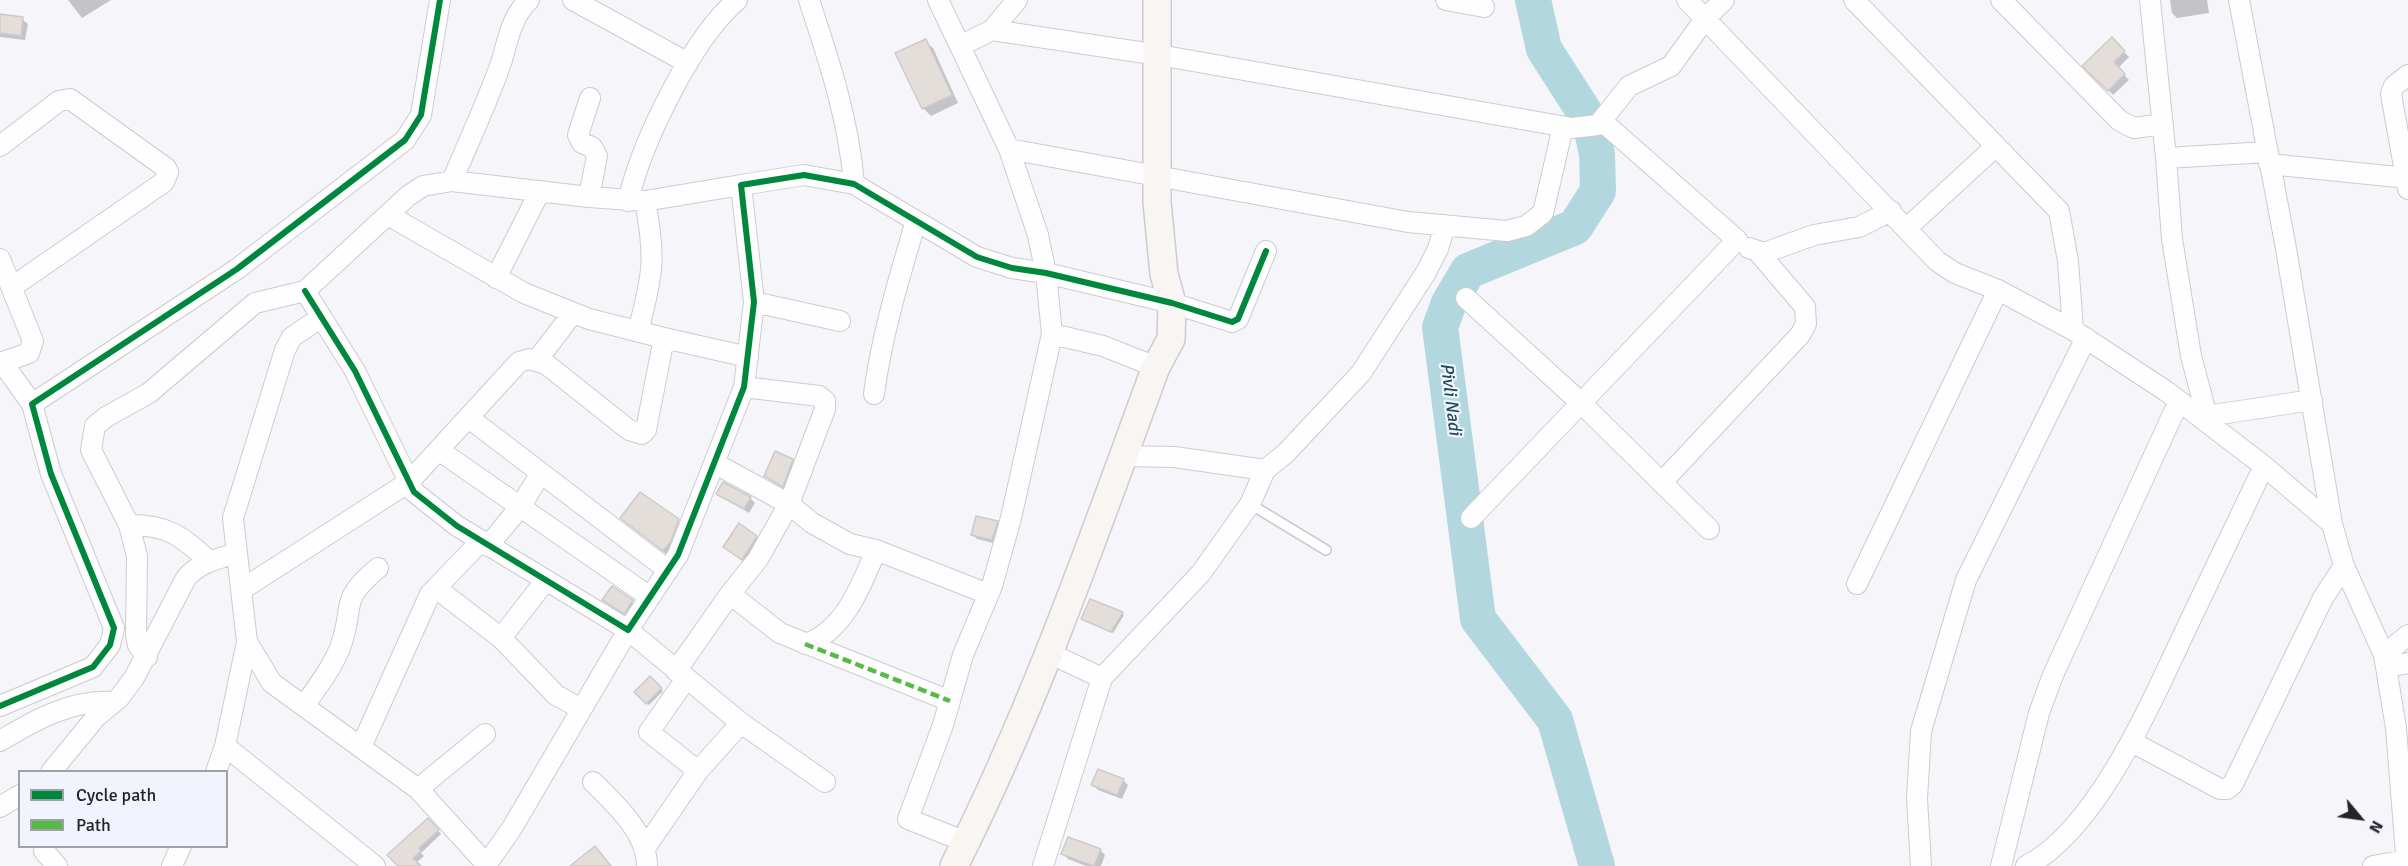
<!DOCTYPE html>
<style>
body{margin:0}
#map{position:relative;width:2408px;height:866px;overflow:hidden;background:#f5f5fa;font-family:Signika,sans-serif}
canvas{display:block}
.legend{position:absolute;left:18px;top:770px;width:210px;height:78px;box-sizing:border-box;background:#f2f4fd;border:2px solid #a0a1a8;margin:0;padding:8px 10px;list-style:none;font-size:18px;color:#242428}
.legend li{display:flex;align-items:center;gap:12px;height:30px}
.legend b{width:30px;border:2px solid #a0a1a8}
.north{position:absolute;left:2330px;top:788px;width:60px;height:60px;-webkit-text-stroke:4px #f2f4fd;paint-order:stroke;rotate:119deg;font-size:16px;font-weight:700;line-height:24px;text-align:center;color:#242428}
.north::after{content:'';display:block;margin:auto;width:21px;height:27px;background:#242428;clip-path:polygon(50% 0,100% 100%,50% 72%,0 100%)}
</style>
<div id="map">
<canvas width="2408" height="866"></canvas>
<ul class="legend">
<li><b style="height:8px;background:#00873e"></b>Cycle path</li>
<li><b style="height:8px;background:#58b947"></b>Path</li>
</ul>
<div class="north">N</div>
</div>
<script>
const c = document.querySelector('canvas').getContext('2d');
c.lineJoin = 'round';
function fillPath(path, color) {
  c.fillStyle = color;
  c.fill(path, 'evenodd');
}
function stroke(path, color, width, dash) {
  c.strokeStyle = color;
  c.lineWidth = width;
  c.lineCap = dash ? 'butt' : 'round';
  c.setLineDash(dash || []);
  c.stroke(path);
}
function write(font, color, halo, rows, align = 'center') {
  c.font = font + ' Signika,sans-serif';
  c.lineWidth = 4.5;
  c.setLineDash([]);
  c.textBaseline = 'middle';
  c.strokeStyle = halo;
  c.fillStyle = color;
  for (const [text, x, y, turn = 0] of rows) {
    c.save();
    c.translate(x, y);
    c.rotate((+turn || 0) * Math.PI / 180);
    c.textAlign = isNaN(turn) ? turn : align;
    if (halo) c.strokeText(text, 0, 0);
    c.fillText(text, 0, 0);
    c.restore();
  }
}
fillPath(new Path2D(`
 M 68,0 L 111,0 L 82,18 Z
 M 2170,0 L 2207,0 L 2209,13 L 2177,18 L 2172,13 Z
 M 0,16 L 22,19 L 28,24 L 25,40 L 0,37 Z
 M 2112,39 L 2129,57 L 2118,68 L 2129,80 L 2113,95 L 2085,66 Z
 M 925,41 L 933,48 L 958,103 L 931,116 L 923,108 Z
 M 792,460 L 797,465 L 788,491 L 766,476 Z
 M 718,494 L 750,498 L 755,503 L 749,513 Z
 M 622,518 L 678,520 L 686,528 L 671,558 Z
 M 997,523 L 1002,528 L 997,544 L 977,539 L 972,534 Z
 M 756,537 L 761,542 L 748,563 L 730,551 Z
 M 613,588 L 637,606 L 630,618 L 604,600 Z
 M 1122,613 L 1124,615 L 1113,633 L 1083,619 Z
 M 650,678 L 663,691 L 649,705 L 636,692 Z
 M 1123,780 L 1128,785 L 1122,799 L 1098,790 L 1093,785 Z
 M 428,820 L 441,834 L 421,853 L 424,856 L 416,863 L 419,866 L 400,866 Z
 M 1100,850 L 1105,855 L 1101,866 L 1086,866 L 1068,859 L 1063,854 Z`), '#0003');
stroke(new Path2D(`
 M 1533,0 L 1544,49 L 1590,121 L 1597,154 L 1598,191 L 1575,227 L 1468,271 L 1449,303 L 1440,327 L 1478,619 L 1555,720 L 1597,866`), '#b2d7df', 36);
const building = new Path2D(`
 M 0,14 L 23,17 L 21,36 L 0,33 Z
 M 2112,37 L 2125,51 L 2114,62 L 2125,74 L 2108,91 L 2082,66 Z
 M 926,39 L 952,95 L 922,109 L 895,53 Z
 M 775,451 L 793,459 L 783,487 L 764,476 Z
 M 723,482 L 751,497 L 744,509 L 716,494 Z
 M 640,492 L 679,519 L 671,541 L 663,551 L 620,518 Z
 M 976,516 L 998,521 L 992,540 L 971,535 Z
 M 739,523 L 757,536 L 742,560 L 723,547 Z
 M 612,586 L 633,600 L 624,614 L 602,600 Z
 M 1090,599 L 1123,612 L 1111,632 L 1081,619 Z
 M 650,676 L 662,688 L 646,704 L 634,692 Z
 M 1098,769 L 1124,779 L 1117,795 L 1091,785 Z
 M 428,818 L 439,830 L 419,848 L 421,851 L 413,858 L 421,866 L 398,866 L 387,855 Z
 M 1068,837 L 1101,849 L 1094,866 L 1061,854 Z
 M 595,846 L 611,866 L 570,866 Z`);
fillPath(building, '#e3deda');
stroke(building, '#cccbcb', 1.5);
const lane = new Path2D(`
 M 1250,504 L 1326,550`);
const street = new Path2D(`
 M 573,0 L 688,63
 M 809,0 C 829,60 849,121 854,184
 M 938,0 L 1009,149 L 1038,235 L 1046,273 L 1052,334 L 1011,518 L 992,586 L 963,655 L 943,725 L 908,819 L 966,842
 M 1446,0 L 1484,7
 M 1687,0 L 1937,261 L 1955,273 L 1998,290 L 2073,330
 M 1854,0 L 2059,211 L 2068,261 L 2073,330 L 2166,391 L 2264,466 L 2332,524 L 2344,566 L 2384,655
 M 2001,0 L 2120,121 L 2134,128 L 2163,124
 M 2150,0 L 2166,158
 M 2239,0 L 2285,243 L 2332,524
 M 992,30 L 1159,55 L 1572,128 L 1598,125 L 1629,86 L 1671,66 L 1705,19 L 1724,0
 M 960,46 L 992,30 L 1017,0
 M 2408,75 L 2394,86 L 2391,94 L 2408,189
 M 0,146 L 59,101 L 70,99 L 166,168 L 168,172 L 164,182 L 12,287
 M 1009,149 L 1408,222 L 1507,231 L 1526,226 L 1543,213 L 1563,127
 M 2269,164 L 2408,178
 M 452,181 C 468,143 486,105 500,66 C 508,42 510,18 529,0
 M 589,197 L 597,156 L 592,147 L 582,143 L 578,135 L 590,98
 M 628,201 C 642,142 691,40 737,0
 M 1907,228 L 1996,146
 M 1749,248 L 1764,253 L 1814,235 L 1859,227 L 1891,211
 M 0,259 L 33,341 L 29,353 L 0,363
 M 496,278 L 540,191
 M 305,291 L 355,371 L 414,492 L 457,526 L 628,630 L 678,555 L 744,387 L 754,302 L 741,185 L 804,175 L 854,184 L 977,257 L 1012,268 L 1046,273 L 1172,303 L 1232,322 L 1238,319 L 1266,251
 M 1466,298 L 1580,402 L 1709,529
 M 754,302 L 840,321
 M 320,318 L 292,337 L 285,350 L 233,518 L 247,642 L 272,683 L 418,789 L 488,866
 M 638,331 C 653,275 656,258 645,201
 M 1052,334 L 1103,346 L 1156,367
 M 664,338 L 748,357
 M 537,360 L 573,313
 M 2,362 L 32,404
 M 874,394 C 882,334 899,278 916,221
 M 2207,416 L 2312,400
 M 469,418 L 668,570
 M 2209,424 L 2191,356 L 2172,239 L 2166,158 L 2267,152
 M 440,451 L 650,597
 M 1123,456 L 1174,457 L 1265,470
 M 716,464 L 789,504 L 825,409 L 825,401 L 819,396 L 744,387
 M 1662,482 L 1800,335 L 1806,324 L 1805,307 L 1759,253
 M 1471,518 L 1737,240 L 1603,122
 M 129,525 C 168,525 180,535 209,561
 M 481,541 L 436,588 L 501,638 L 556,695 L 581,709
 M 488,546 L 520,507 L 541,473
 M 1857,584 L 1998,290
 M 241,590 L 409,482 L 519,362 L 529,359 L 546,364 L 629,430 L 642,434 L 646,430 L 664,338 L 589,319 L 524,293 L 388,215
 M 501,638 L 546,580
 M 805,644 C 844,632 862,584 876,550
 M 147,657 L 138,645 L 136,635 L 137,556 L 129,525 L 91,450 L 95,426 L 106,417 L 149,393 L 255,303 L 305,291 L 408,196 L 423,186 L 452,181 L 589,197 L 645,201 L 741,185
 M 2386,667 L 2408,663
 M 676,671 L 730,594
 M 1102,678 L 1201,573 L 1250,504 L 1265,470 L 1286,453 L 1361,373 L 1425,274 L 1438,249 L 1445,225
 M 686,679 L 649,732 L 698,771
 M 950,701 L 780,633 L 730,594 L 758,559 L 789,504 L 812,523 L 850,544 L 876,550 L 988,594
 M 0,706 L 93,667 L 110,645 L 114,628 L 51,474 L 32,404 L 237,269 L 405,140 L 421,115 L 440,0
 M 304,706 C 317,687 333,667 341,645 C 355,605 338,601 378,568
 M 741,723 L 825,782
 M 0,741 C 35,720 72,699 113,702
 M 2132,742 L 2220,789 L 2227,789 L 2233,784 L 2323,598 L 2344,566
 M 225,746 L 375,866
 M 361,747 L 430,594 L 436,588
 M 51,772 L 96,717 L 119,698 L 134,678 L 186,578 C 200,562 217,559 237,553
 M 216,772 L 225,746 L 247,642
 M 593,782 C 615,804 647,832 647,866
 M 418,789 L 485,734
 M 0,807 L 20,795
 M 44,851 L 57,866
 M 487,864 L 512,828 L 628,630 L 741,723 L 698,771 L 645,848
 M 172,866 L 181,846
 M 1043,866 L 1102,678 L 1049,653
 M 1921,866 L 1917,799 L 1921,731 L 1966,580 L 2086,338
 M 2001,866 L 2039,713 L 2053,675 L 2179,401
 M 2026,866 C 2098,830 2153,698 2187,627 C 2213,573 2238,520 2264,466
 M 2373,866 L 2407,860
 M 2407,866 L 2396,728 L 2384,655 L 2408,635`);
const secondary = new Path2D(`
 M 954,866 C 1035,706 1094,535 1156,367 L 1171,339 L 1172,303 L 1164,274 L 1157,202 L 1157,0`);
stroke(lane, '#ccccd0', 12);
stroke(street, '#ccccd0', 22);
stroke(secondary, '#ccccd0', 30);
stroke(lane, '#fefefe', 9);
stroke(street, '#fefefe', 20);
stroke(secondary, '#f8f5f2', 27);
stroke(new Path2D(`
 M 805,644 L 950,701`), '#58b947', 4.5, [9, 4.5]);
stroke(new Path2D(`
 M 305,291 L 355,371 L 414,492 L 457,526 L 628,630 L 678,555 L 744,387 L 754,302 L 741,185 L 804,175 L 854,184 L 977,257 L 1012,268 L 1046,273 L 1172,303 L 1232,322 L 1238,319 L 1266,251
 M 0,706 L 93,667 L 110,645 L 114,628 L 51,474 L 32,404 L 237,269 L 405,140 L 421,115 L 440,0`), '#00873e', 6);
write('italic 18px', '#1e4d54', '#f2f4fd', [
 ["Pivli Nadi",1450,399,83]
]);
</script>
